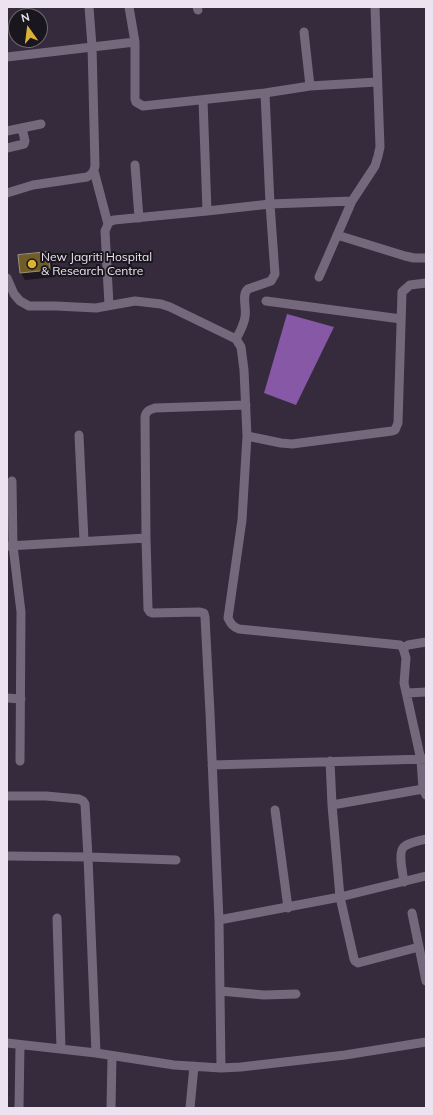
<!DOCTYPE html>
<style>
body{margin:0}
#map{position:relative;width:433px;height:1115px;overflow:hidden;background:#352b3c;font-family:Mulish,sans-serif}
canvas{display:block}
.frame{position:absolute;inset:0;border:8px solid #ebe4f0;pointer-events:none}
.north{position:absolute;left:8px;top:8px;width:40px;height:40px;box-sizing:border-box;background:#1a161d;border:1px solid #6e6871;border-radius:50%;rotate:346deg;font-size:11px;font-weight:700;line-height:16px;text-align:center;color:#ebe4f0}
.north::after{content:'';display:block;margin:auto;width:14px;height:18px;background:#dcb233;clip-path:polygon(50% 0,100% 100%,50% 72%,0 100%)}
</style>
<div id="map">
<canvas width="433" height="1115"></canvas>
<div class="frame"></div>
<div class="north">N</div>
</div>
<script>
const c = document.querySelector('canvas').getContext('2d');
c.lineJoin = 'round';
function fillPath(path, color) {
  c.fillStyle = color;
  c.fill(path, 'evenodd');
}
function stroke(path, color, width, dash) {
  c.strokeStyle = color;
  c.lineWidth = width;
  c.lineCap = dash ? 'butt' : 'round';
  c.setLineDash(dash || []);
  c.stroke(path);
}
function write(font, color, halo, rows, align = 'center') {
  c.font = font + ' Mulish,sans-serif';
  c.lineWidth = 4;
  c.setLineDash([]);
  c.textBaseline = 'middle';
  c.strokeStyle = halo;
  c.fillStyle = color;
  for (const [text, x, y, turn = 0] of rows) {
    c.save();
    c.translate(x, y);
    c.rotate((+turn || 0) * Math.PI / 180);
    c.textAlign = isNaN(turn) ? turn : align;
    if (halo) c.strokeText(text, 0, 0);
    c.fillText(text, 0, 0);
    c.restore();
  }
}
fillPath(new Path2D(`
 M 287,314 L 334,327 L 296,405 L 264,393 Z`), '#8758a5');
fillPath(new Path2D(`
 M 48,253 L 52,261 L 54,277 L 25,280 L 21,273 L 20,256 Z`), '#0007');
const building = new Path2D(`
 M 49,252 L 50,270 L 20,273 L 18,255 Z`);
fillPath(building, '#705d27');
stroke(building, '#9a927c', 1);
stroke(new Path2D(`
 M 129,7 L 135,42
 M 197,7 L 198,10
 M 304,32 L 310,86
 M 7,57 L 135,42 L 135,99 L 136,102 L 143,106 L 265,93 L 310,86 L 377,82
 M 203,100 L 207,211
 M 7,131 L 41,124
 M 7,148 L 24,144 L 25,141 L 22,128
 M 135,165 L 139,218
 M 94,171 L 108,224
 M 7,193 L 33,185 L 87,177 C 92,174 94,172 95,166 L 92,46 L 89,7
 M 337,235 L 405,256 L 414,258 L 426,258
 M 319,277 L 352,201 L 375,166 L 378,156 L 380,147 L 375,7
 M 7,278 L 14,294 L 20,301 L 29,306 L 56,306 L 96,308 L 135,301 L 161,304 L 170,307 L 236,339 L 241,347 L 244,370 L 247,436 L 242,520 L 228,618 C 231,624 233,627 239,629 L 400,645 L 403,648 L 406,658 L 404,683 L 421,760 L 423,789 L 426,795
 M 266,301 L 401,319
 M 109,305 L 105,231 L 109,222 L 114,220 L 207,211 L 270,204 L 352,201
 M 236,339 C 240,332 244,325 245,317 C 247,308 241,295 248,289 L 271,281 L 275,274 L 270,204 L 265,93
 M 79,435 L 84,541
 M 247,436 L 281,443 L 292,444 L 392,431 L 395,430 L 398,423 L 402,292 L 410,285 L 426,283
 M 12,481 L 13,546 L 21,612 L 20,761
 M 8,546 L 146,538
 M 403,648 L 408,645 L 426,642
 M 407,693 L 426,692
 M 7,698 L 21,699
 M 330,761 L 332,805 L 340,897 L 354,959 L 355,961 L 358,963 L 419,947
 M 212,765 L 426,759
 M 7,796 L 46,796 L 79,799 L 83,801 L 85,804 L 88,857 L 176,860
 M 332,805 L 423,789
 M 275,810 L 288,908
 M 7,856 L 88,857 L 96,1053
 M 404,882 C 403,874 397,850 405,846 C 411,842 419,841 426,839
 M 412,913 L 426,981
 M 57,918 L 61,1049
 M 219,920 L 210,713 L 205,617 L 204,613 L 200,612 L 152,613 L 150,612 L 148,609 L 146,538 L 145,417 C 146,411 149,410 155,408 L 246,405
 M 220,991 L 264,995 L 296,994
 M 7,1043 L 96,1053 L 174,1065 L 221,1068 L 241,1067 L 345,1055 L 426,1042
 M 221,1068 L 219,920 L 340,897 L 426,876
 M 19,1108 L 20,1045
 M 111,1108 L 112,1056
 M 190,1108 L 194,1066`), '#74687c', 9);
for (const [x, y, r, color] of [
 [32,264,5,"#dcb233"]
]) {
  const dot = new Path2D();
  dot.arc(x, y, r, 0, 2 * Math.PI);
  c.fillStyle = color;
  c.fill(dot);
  stroke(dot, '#1a161d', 1.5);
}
write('12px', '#ebe4f0', '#1a161d', [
 ["New Jagriti Hospital",41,257],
 ["& Research Centre",41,271]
], 'left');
</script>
